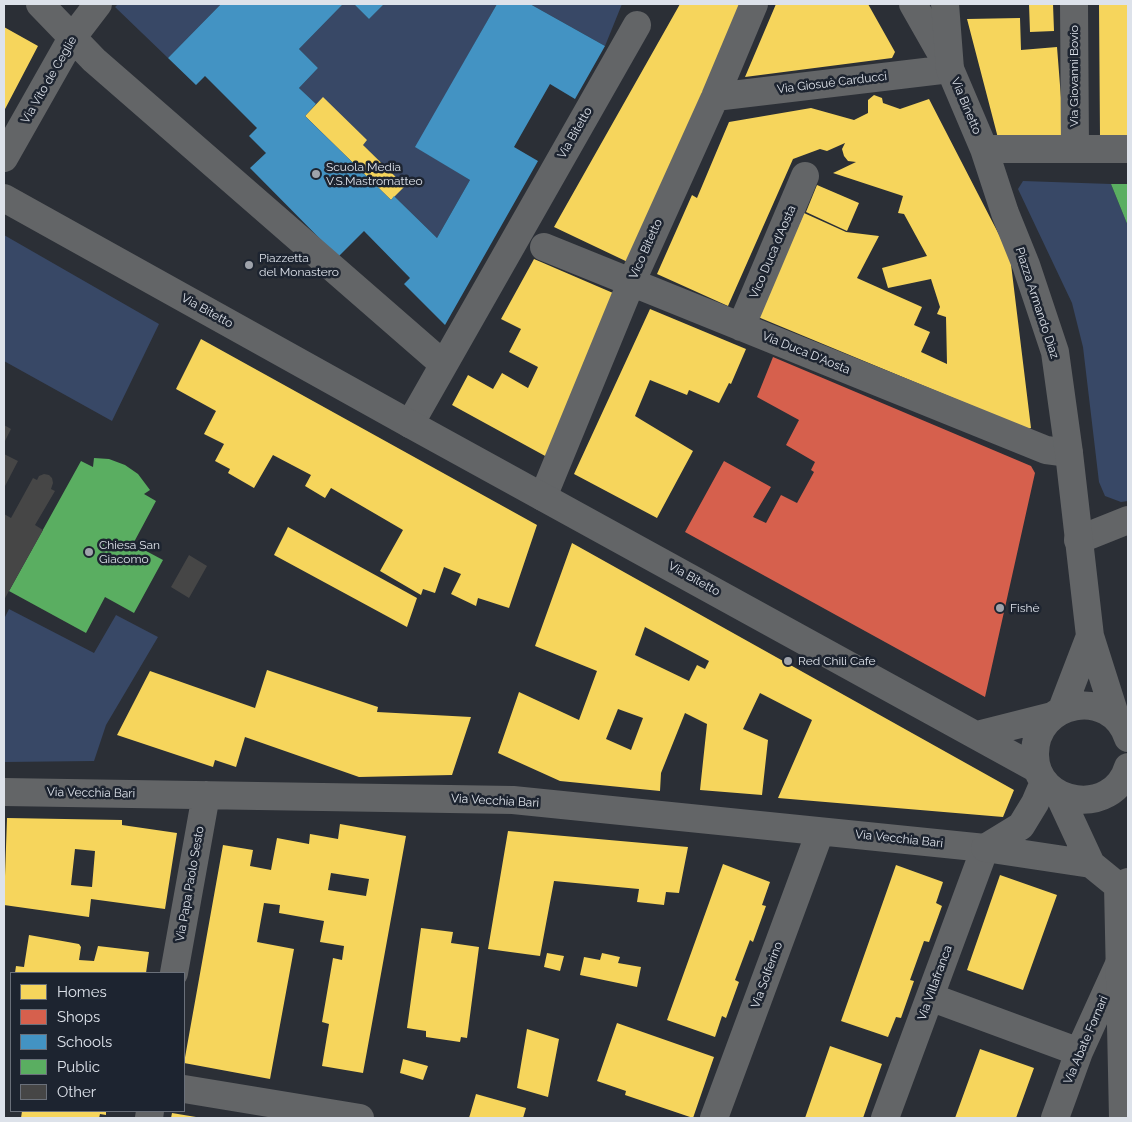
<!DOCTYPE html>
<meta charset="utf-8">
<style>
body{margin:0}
#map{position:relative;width:1132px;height:1122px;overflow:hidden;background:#2b2f36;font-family:Raleway,sans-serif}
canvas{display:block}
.frame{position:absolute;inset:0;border:5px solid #dde2ea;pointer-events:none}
.legend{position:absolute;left:10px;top:972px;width:175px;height:140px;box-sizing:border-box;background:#1d2430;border:1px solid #6a707a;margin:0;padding:6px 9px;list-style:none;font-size:15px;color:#dde2ea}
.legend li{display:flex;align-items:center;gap:10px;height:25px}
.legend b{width:25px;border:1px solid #6a707a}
</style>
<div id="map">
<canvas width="1132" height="1122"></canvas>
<div class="frame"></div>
<ul class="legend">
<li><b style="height:14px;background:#f6d55c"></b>Homes</li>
<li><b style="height:14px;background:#d6604d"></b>Shops</li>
<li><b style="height:14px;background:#4393c3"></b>Schools</li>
<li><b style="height:14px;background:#5aae61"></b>Public</li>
<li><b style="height:14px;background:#464646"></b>Other</li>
</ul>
</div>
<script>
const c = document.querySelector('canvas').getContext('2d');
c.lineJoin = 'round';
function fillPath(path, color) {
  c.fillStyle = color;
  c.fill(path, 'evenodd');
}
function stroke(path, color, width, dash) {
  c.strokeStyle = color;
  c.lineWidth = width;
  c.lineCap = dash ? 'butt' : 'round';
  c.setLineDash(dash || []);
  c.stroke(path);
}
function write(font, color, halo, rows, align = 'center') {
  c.font = font + ' Raleway,sans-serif';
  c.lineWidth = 5;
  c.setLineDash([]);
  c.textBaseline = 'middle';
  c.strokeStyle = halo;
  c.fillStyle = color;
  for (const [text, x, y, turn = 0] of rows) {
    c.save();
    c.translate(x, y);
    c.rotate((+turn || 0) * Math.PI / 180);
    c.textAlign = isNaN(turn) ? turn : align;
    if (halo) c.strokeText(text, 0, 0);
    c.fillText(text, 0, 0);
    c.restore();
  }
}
fillPath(new Path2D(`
 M 118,4 L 221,4 L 168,58 L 115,7 Z
 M 343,4 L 354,4 L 369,19 L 384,4 L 497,4 L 416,147 L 470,180 L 437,238 L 394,196 L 404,186 L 363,145 L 323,98 L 316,104 L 299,88 L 318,68 L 299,49 Z
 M 530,4 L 622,4 L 605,46 Z
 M 1023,181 L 1111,184 L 1128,226 L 1128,501 L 1121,502 L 1105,496 L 1099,482 L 1083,347 L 1072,303 L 1018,189 Z
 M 4,235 L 159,324 L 112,421 L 4,361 Z
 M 9,609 L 94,653 L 116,615 L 158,637 L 106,725 L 94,761 L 4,762 L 4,619 Z`), '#384866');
fillPath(new Path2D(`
 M 680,4 L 745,4 L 634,265 L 554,227 Z
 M 776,4 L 868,4 L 895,52 L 892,58 L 745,77 Z
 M 1029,4 L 1053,4 L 1054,31 L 1030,32 Z
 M 1099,4 L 1128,4 L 1128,138 L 1100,137 Z
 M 1020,18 L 1021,50 L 1057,47 L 1064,136 L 998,138 L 967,19 Z
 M 4,27 L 38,46 L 4,111 Z
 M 874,95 L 882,98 L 883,103 L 900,109 L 929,99 L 1010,256 L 1031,428 L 1028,429 L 758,317 L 804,213 L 846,232 L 879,236 L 857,278 L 922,307 L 914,325 L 930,332 L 921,352 L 947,364 L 946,317 L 937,314 L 940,307 L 931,279 L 888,288 L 882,268 L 927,256 L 904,214 L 898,213 L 903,196 L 833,173 L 856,162 L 848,161 L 844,156 L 842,149 L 845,143 L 827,151 L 820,149 L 793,159 L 728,306 L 657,274 L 692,195 L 697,198 L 729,122 L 811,108 L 854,120 L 868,113 L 868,100 Z
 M 323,97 L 367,140 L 363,145 L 405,186 L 391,200 L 305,116 Z
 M 817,185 L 859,203 L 847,231 L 806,212 Z
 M 534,259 L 620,296 L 547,457 L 452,405 L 468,375 L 493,389 L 502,373 L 528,388 L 538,367 L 509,352 L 521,329 L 501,319 Z
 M 650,309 L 746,349 L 731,384 L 729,383 L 719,403 L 689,390 L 687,395 L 650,380 L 635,416 L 693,451 L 657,518 L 574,474 Z
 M 201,339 L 537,525 L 509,608 L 478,598 L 476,606 L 451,594 L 461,574 L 444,567 L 435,593 L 423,589 L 421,595 L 380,571 L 403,530 L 331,488 L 325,498 L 305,486 L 311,475 L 273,455 L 254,488 L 228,473 L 230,469 L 215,461 L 224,444 L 204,434 L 216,411 L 176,389 Z
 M 288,527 L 417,598 L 407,627 L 274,555 Z
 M 572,543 L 1014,790 L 1003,817 L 778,798 L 812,720 L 760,693 L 743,729 L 768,740 L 762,795 L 700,790 L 707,724 L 685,713 L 661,773 L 660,791 L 560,781 L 498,753 L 519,692 L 579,720 L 597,671 L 535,646 ZM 645,627 L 709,661 L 705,669 L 697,665 L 689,681 L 635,655 ZM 618,709 L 643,718 L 631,750 L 606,739 Z
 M 267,670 L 378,707 L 377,712 L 471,717 L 452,775 L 359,777 L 245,737 L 236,767 L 215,760 L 213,767 L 117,735 L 150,671 L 255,708 Z
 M 7,818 L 122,820 L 122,825 L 177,833 L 165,909 L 91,899 L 89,917 L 4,905 ZM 75,849 L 95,851 L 92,887 L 71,885 Z
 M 340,824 L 406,836 L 363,1073 L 322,1066 L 329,1024 L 322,1022 L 333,958 L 342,960 L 344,946 L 320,942 L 324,921 L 279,913 L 280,905 L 264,903 L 257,942 L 294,949 L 270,1079 L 184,1063 L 223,845 L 253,850 L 250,866 L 271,870 L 277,838 L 309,844 L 310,834 L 338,839 ZM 331,873 L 369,879 L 366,896 L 328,890 Z
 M 508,831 L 688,847 L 679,893 L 666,892 L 664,905 L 637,902 L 639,889 L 554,881 L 540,956 L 488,949 Z
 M 723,864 L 770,882 L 762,905 L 766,906 L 753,942 L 750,940 L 735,980 L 739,982 L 726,1018 L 722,1016 L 715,1037 L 667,1020 Z
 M 896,865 L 943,882 L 936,903 L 942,906 L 929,942 L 924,941 L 910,980 L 914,981 L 901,1018 L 896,1017 L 888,1037 L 841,1021 Z
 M 1000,875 L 1057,895 L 1023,990 L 967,970 Z
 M 421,928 L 453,932 L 451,943 L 479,947 L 467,1038 L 461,1037 L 460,1042 L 426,1037 L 426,1031 L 407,1028 Z
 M 29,935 L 79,944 L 81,947 L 79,960 L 94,961 L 98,946 L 149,952 L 146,973 L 15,973 L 16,966 L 24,967 Z
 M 547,953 L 564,956 L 560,971 L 544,967 Z
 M 602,953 L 620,957 L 618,963 L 641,967 L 637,987 L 580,975 L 584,957 L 600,960 Z
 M 617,1023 L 714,1057 L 693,1118 L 625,1095 L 626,1091 L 597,1081 Z
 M 527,1029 L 559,1039 L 548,1097 L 517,1088 Z
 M 830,1046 L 882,1064 L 863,1118 L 805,1118 Z
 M 980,1049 L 1034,1068 L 1016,1118 L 955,1118 Z
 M 403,1059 L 428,1066 L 423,1080 L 400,1073 Z
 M 476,1094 L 526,1108 L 523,1118 L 469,1118 Z
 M 22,1111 L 106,1111 L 106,1115 L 100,1114 L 99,1118 L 21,1118 Z
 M 172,1113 L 196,1117 L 195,1118 L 171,1118 Z`), '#f6d55c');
fillPath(new Path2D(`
 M 773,357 L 1031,466 L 1035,473 L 985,697 L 685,532 L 724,461 L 771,487 L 753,517 L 766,523 L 781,495 L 797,503 L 814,472 L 811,470 L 815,462 L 786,445 L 799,420 L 757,397 Z`), '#d6604d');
fillPath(new Path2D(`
 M 221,4 L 343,4 L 299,49 L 318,68 L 299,88 L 316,104 L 305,116 L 391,200 L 394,196 L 437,238 L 470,180 L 415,147 L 497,4 L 530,4 L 605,46 L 575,99 L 550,84 L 514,147 L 538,161 L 445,325 L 404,284 L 410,278 L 364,231 L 338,257 L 250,168 L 266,153 L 249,136 L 257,128 L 205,76 L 196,85 L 168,58 Z
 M 354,4 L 384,4 L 369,19 Z`), '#4393c3');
fillPath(new Path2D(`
 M 1111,184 L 1128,184 L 1128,226 Z
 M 94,458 L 109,459 L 125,465 L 138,474 L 150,490 L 144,494 L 156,501 L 133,544 L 163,560 L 134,613 L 105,597 L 86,633 L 9,591 L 81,461 L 93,467 Z`), '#5aae61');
fillPath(new Path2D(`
 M 4,425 L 11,429 L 4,443 Z
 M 4,454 L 18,461 L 4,488 Z
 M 44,474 L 49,475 L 52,478 L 53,483 L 51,489 L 55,491 L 35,525 L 43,530 L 4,600 L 4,514 L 11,518 L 33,478 L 37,480 L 39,476 Z
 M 189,555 L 207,566 L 189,598 L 171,587 Z`), '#464646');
stroke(new Path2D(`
 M 1078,540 L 1128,520`), '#636567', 28);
stroke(new Path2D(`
 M 40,4 L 94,60 L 443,364
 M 1074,4 L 1075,148
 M 715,97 L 950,69 L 913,4
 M 4,158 L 72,38 L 98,4
 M 544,247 L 1046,450 L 1069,453
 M 741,327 L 805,176
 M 410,424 L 637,25
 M 543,497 L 631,283 L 715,97 L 754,4
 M 4,792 L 513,800 L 985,848 L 885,1118
 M 174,973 L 206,795
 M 930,997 L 1079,1052
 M 184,1089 L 360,1118
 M 149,1118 L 150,1111
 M 714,1118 L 820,832
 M 1055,1118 L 1079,1052 L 1119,964`), '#636567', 28);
stroke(new Path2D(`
 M 945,4 L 950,69 L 984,149 L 1005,213 L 1026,265 L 1055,352 L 1069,453 L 1090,636 L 1116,718
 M 984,149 L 1128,149
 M 4,198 L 410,424 L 1037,769
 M 1062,709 L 1090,636
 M 977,735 L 1052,716
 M 1128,738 C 1111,686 1034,700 1035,755 C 1036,807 1113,817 1128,767
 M 1059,795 L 1091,864 L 1118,886 L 1128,882
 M 985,848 L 1091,864
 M 985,848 L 1021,826 L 1035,803 L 1044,782
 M 1118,886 L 1123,1118`), '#636567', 28);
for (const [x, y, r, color] of [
 [316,174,5,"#9fa3ab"],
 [249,265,5,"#9fa3ab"],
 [89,552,5,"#9fa3ab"],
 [1000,608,5,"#9fa3ab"],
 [788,661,5,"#9fa3ab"]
]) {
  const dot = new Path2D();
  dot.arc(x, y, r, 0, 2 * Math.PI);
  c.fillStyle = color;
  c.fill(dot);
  stroke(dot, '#1d2430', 2);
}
write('12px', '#dde2ea', '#1d2430', [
 ["Via Giovanni Bovio",1074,76,-90],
 ["Via Vito de Ceglie",49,80,-60],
 ["Via Giosuè Carducci",832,83,-7],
 ["Via Binetto",966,106,67],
 ["Via Bitetto",575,133,-60],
 ["Vico Bitetto",646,249,-66],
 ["Vico Duca d'Aosta",773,252,-67],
 ["Piazza Armando Diaz",1037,303,72],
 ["Via Bitetto",207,311,29],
 ["Via Duca D'Aosta",806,353,22],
 ["Via Bitetto",694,579,29],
 ["Via Vecchia Bari",91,793,1],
 ["Via Vecchia Bari",495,801,3],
 ["Via Vecchia Bari",899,839,6],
 ["Via Papa Paolo Sesto",190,884,-80],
 ["Via Solferino",767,975,-70],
 ["Via Villafranca",935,983,-70],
 ["Via Abate Fornari",1086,1040,-67]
]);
write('12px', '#dde2ea', '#1d2430', [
 ["Scuola Media",326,167],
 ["V.S.Mastromatteo",326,181],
 ["Piazzetta",259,258],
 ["del Monastero",259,272],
 ["Chiesa San",99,545],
 ["Giacomo",99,559],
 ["Fishè",1010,608],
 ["Red Chili Cafe",798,661]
], 'left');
</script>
